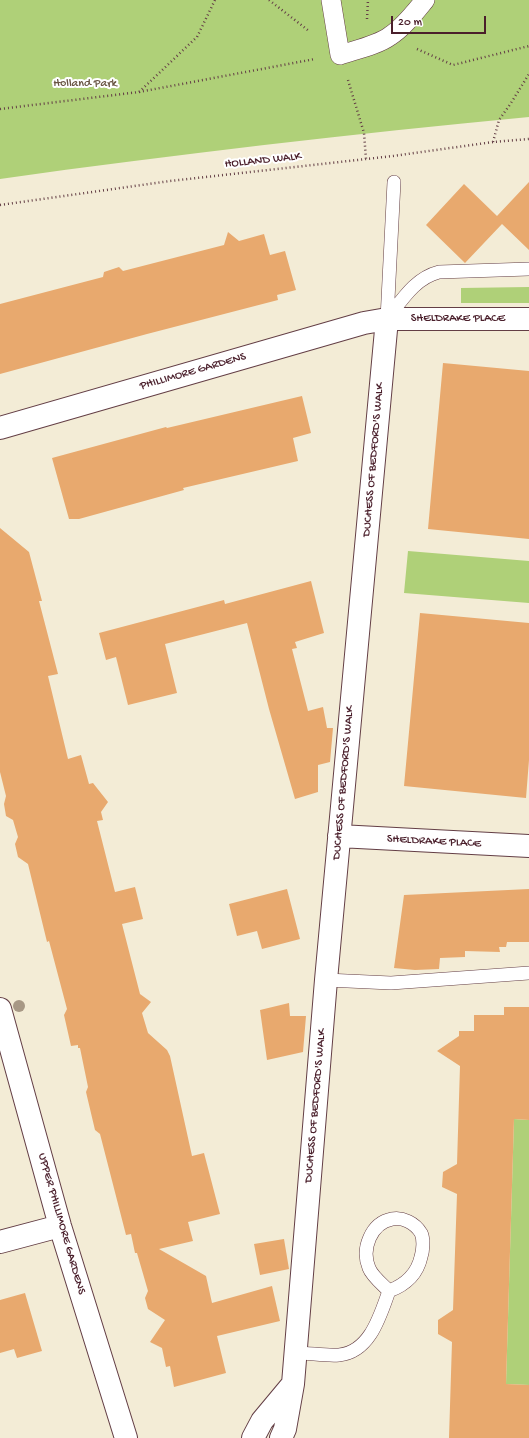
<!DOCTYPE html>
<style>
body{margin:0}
#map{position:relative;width:529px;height:1438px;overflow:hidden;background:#f3ecd6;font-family:"Gochi Hand",sans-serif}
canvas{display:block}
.scale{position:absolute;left:391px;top:16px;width:95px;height:18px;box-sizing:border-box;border:2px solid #4a1f2b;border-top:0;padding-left:5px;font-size:12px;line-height:14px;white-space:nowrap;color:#4a1f2b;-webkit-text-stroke:3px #fff;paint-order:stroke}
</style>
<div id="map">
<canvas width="529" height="1438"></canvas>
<div class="scale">20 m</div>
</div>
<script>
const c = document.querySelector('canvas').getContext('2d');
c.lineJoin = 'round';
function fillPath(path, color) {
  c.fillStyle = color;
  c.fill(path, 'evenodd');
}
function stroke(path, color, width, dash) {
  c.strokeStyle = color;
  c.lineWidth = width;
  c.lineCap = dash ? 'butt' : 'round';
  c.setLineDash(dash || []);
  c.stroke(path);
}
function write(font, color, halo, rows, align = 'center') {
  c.font = font + ' "Gochi Hand",sans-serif';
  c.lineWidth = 4;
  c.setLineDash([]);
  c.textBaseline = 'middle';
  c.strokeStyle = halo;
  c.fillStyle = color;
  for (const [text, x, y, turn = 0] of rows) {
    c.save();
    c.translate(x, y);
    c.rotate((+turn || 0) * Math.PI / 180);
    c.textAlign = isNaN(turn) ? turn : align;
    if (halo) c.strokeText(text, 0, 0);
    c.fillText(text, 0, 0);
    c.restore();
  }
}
fillPath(new Path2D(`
 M 0,0 L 529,0 L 529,117 C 352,134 176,154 0,179 Z
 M 529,287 L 529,303 L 461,303 L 461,288 Z
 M 408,551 L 529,561 L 529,603 L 404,593 Z
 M 514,1119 L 529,1120 L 529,1385 L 506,1384 Z`), '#afd078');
fillPath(new Path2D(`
 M 529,182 L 529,250 L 502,224 L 465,263 L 426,225 L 464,184 L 497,216 Z
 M 228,232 L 239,241 L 264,234 L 270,255 L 285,251 L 296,290 L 277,295 L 278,300 L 147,334 L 0,374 L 0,304 L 103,277 L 104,272 L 119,267 L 123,271 L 224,245 Z
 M 443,363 L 529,371 L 529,539 L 428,529 Z
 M 302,396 L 311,433 L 293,438 L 298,461 L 183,488 L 184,490 L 79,519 L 69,519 L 52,458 L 166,427 L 167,428 Z
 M 0,528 L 29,552 L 42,601 L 39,601 L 58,674 L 48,676 L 68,759 L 81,755 L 89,784 L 93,783 L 108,802 L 101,812 L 103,820 L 97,821 L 115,892 L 135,887 L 143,919 L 122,924 L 140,994 L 151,1002 L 142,1013 L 148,1033 L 167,1050 L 170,1056 L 192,1156 L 204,1153 L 220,1214 L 188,1222 L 193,1241 L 159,1249 L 206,1276 L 212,1303 L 272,1286 L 280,1321 L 217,1336 L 226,1373 L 174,1387 L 170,1366 L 166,1367 L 162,1348 L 150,1342 L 165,1320 L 148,1309 L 145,1298 L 148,1291 L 137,1253 L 135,1253 L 131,1234 L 126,1235 L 100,1134 L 95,1130 L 86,1092 L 88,1087 L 80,1048 L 78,1048 L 78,1045 L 71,1046 L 64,1015 L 67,1009 L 49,941 L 47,942 L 28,864 L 18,857 L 15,844 L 18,837 L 13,820 L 6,816 L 4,804 L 6,796 L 0,772 Z
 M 311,581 L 324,633 L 295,642 L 297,648 L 292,649 L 308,711 L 323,707 L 327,728 L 333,728 L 330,762 L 318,765 L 318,792 L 295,799 L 269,709 L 247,623 L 165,644 L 177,693 L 128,705 L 116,657 L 106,660 L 99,633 L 224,600 L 225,604 Z
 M 420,613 L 529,623 L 529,760 L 526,798 L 404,786 Z
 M 287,889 L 300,939 L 262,949 L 257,931 L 237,936 L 229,904 Z
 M 529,889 L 529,942 L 507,942 L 506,947 L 499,947 L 500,952 L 465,951 L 465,957 L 440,958 L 439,969 L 415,970 L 394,968 L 404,895 Z
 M 289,1003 L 290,1016 L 306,1016 L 303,1052 L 267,1060 L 260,1010 Z
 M 504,1007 L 529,1007 L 529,1120 L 514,1119 L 506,1384 L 529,1385 L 529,1438 L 449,1438 L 452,1342 L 438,1334 L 438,1320 L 453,1310 L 457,1194 L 442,1187 L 443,1172 L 457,1164 L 460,1066 L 437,1051 L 459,1036 L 459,1031 L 474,1031 L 474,1015 L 504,1015 Z
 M 284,1239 L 289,1269 L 260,1275 L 254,1244 Z
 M 25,1293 L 42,1351 L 17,1358 L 14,1349 L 0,1353 L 0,1300 Z`), '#e8a96e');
const service = new Path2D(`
 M 387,319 C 402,300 415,278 439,272 L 529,269
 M 387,319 L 394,182
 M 326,980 L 391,983 L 529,973
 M 296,1353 C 310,1353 325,1356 339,1355 C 370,1352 380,1316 389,1291 C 405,1285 417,1275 421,1257 C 423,1251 424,1239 421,1233 C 415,1223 403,1217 392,1219 C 371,1223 361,1249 369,1268 C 372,1276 382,1284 389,1291`);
const pedestrian = new Path2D(`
 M 331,0 L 340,55 C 355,50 378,45 390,36 C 404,27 415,12 425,0`);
const minor = new Path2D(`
 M 0,428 L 364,323 L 387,319 L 529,319
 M 339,836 L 529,846
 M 0,1009 L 60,1226 L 126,1438
 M 0,1242 L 60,1226
 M 253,1438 L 262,1421 L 292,1385
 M 281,1438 L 285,1429 L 293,1384 L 326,980 L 387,319`);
stroke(service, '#633e45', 14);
stroke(pedestrian, '#633e45', 20);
stroke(minor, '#633e45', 24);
stroke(new Path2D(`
 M 269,0 L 309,31
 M 367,19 L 368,0
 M 417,49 L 453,65 L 529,46
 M 348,80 L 364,133 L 366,159
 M 139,92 L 197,37 L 215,0
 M 0,109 L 139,92 L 315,59
 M 493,142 L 499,120 L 511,103 L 529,74
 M 0,205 L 170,181 L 393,156 L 493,142 L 529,139`), '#633e45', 2.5, [1, 3]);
stroke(service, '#fff', 13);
stroke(pedestrian, '#fff', 19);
stroke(minor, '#fff', 22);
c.fillStyle = '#a79885';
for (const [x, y] of [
 [19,1006]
]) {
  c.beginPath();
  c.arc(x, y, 6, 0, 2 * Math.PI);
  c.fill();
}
write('12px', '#685442', '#fff', [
 ["Holland Park",85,84]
]);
write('12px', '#4a1f2b', '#fff', [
 ["HOLLAND WALK",263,161,-6],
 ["SHELDRAKE PLACE",458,319],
 ["PHILLIMORE GARDENS",193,372,-16],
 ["DUCHESS OF BEDFORD'S WALK",374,460,-85],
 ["DUCHESS OF BEDFORD'S WALK",344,783,-85],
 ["SHELDRAKE PLACE",434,842,3],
 ["DUCHESS OF BEDFORD'S WALK",316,1106,-85],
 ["UPPER PHILLIMORE GARDENS",61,1224,74]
]);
</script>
